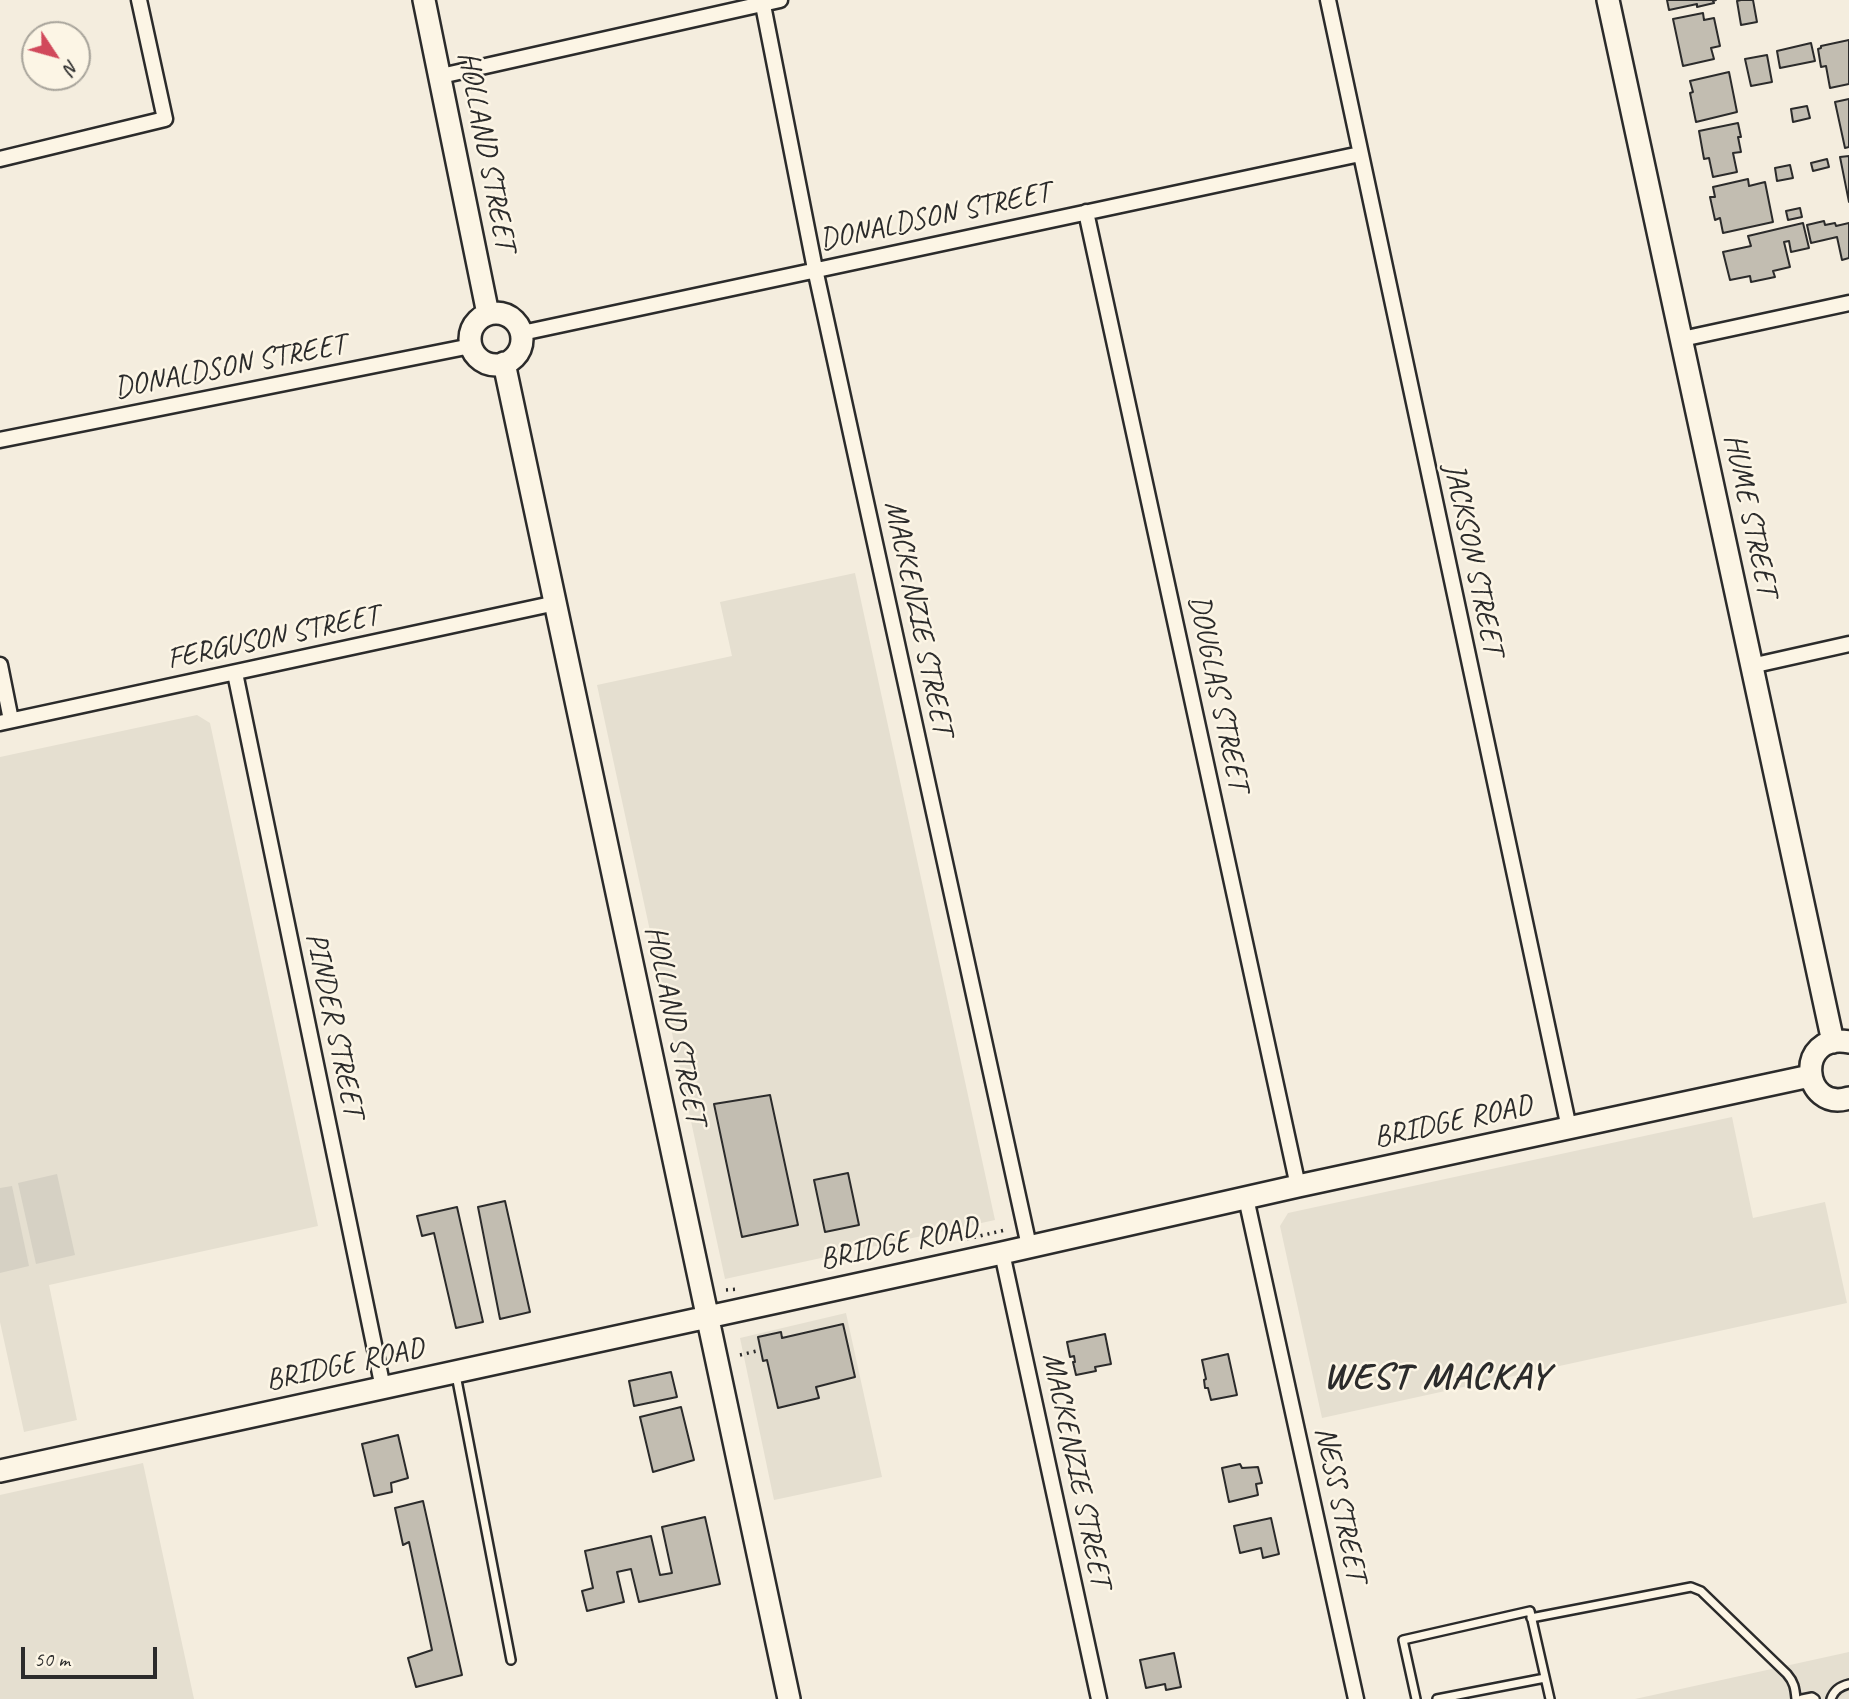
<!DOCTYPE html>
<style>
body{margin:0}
#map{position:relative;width:1849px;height:1699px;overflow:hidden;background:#f4edde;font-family:Caveat,sans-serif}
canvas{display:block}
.north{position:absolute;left:21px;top:21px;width:70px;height:70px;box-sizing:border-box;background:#fcf5e5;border:2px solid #a8a49b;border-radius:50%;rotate:126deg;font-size:19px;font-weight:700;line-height:28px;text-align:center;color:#2b2b2b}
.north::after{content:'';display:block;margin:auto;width:24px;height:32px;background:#d1495b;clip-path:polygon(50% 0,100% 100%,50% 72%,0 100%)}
.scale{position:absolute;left:21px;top:1647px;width:136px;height:32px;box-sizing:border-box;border:4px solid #2b2b2b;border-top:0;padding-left:9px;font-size:21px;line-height:24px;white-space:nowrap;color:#2b2b2b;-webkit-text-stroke:5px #fcf5e5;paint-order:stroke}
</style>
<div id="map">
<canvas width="1849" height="1699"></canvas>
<div class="north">N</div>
<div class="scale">50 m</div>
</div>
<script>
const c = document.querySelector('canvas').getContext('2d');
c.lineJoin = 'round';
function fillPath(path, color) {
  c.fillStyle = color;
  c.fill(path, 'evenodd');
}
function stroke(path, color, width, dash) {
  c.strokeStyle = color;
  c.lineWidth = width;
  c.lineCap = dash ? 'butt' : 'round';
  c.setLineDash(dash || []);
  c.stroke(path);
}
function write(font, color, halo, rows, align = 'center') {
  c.font = font + ' Caveat,sans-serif';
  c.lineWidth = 5;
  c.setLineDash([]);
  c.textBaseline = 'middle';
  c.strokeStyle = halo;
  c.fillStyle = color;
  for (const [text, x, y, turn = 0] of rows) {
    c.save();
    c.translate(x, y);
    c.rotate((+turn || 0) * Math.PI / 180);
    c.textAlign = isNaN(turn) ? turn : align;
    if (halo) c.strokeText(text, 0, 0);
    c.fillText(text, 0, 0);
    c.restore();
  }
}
fillPath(new Path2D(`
 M 855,573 L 995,1220 L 725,1279 L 597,685 L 732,656 L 720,602 Z
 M 197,715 L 210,723 L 318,1226 L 49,1285 L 77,1420 L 24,1432 L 0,1322 L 0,757 Z
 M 1732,1117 L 1753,1218 L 1825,1202 L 1847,1303 L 1322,1418 L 1280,1226 L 1288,1213 Z
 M 846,1313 L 882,1477 L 774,1500 L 740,1338 Z
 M 143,1463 L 194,1699 L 0,1699 L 0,1495 Z
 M 1849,1652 L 1849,1699 L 1635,1699 Z`), '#e5dfd0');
fillPath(new Path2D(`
 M 57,1174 L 75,1255 L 36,1264 L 18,1183 Z
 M 12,1186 L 29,1266 L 0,1273 L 0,1188 Z`), '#d6d1c4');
const building = new Path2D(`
 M 1667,0 L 1716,0 L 1713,1 L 1714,3 L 1697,7 L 1697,4 L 1669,10 Z
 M 1741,0 L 1753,0 L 1757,22 L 1741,25 L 1737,1 Z
 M 1703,13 L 1704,20 L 1714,18 L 1720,46 L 1711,48 L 1714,59 L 1683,66 L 1673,19 Z
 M 1849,40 L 1849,84 L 1830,88 L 1826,66 L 1821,67 L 1818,49 L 1821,48 L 1821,46 Z
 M 1811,43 L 1815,61 L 1780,68 L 1777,51 Z
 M 1767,55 L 1772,82 L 1751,86 L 1745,59 Z
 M 1729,72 L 1737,112 L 1696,122 L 1690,93 L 1693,92 L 1690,81 Z
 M 1849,99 L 1849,147 L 1845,148 L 1835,102 Z
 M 1807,106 L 1810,118 L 1793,122 L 1791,109 Z
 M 1738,123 L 1741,137 L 1738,137 L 1741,152 L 1733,153 L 1737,172 L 1713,177 L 1709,158 L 1704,159 L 1699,131 Z
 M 1849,156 L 1849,202 L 1840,157 Z
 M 1827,159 L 1829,167 L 1813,171 L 1811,163 Z
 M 1790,165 L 1793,178 L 1777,181 L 1775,168 Z
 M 1748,179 L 1749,186 L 1765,182 L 1773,222 L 1723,233 L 1720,218 L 1715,220 L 1710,197 L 1715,197 L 1713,187 Z
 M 1800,208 L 1802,217 L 1788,220 L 1786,211 Z
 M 1824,221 L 1825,225 L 1835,223 L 1836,226 L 1849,223 L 1849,258 L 1842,260 L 1837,237 L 1811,243 L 1807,225 Z
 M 1803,223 L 1809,248 L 1791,252 L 1789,241 L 1784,242 L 1790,267 L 1773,271 L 1775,277 L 1751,282 L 1750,276 L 1730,280 L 1723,252 L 1751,246 L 1748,236 Z
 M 770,1095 L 798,1225 L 742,1237 L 714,1104 Z
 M 848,1173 L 859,1225 L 825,1232 L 814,1180 Z
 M 505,1201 L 530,1312 L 500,1319 L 478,1207 Z
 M 457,1207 L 483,1322 L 456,1328 L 434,1233 L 422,1236 L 417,1216 Z
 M 843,1324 L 855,1377 L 816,1387 L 819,1398 L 778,1408 L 767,1360 L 763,1361 L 758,1337 L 781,1332 L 782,1338 Z
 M 1105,1334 L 1111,1364 L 1095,1367 L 1096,1371 L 1076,1375 L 1073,1362 L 1075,1362 L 1074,1356 L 1070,1357 L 1067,1342 Z
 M 1228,1354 L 1237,1395 L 1211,1400 L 1208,1388 L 1205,1388 L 1204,1380 L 1206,1379 L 1202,1360 Z
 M 671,1372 L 677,1397 L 634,1406 L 629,1381 Z
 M 681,1407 L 694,1460 L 653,1472 L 640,1417 Z
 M 398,1435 L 408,1478 L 391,1483 L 392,1492 L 374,1496 L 362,1444 Z
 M 1240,1464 L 1242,1468 L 1258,1467 L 1262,1483 L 1256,1484 L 1258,1495 L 1229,1502 L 1222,1468 Z
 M 423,1501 L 462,1675 L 416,1687 L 408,1658 L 432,1650 L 409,1542 L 403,1545 L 395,1508 Z
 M 705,1517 L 720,1584 L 639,1602 L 631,1569 L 617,1572 L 624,1602 L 587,1611 L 582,1591 L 593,1588 L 585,1551 L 651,1536 L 660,1575 L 672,1573 L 662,1527 Z
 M 1271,1518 L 1279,1554 L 1263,1558 L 1261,1548 L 1240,1553 L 1234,1526 Z
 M 1174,1653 L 1181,1687 L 1166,1690 L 1165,1684 L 1146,1688 L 1140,1660 Z`);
fillPath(building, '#c2bdb1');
stroke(building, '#2b2b2b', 2);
const lane = new Path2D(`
 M 456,1375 L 511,1660
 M 1531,1618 L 1691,1587 L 1701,1591 L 1787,1674 C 1794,1682 1795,1688 1796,1699
 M 1416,1699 L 1403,1640 L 1530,1611 L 1550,1699
 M 1437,1699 L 1545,1678
 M 1802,1699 L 1812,1697 L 1815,1699
 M 1831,1699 C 1834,1690 1840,1686 1849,1684`);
const street = new Path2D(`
 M 762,0 L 815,269 L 1029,1246
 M 1328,0 L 1569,1128
 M 441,76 L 780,0
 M 0,159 L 165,119 L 139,0
 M 1086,212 L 1298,1186
 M 522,333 L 1360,154
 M 1682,339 L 1849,303
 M 0,440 L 471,346
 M 0,665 L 11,720
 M 1751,666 L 1849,644
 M 235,673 L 383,1388
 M 0,723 L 556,603
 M 1246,1198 L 1356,1699
 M 1002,1253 L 1099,1699`);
const secondary = new Path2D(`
 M 424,0 L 488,314
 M 1608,0 L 1833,1042
 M470 339a26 26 0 1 1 52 0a26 26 0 1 1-52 0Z
 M 504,363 C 601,808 692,1254 789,1699
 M 1849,1042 C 1794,1032 1802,1113 1849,1098
 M 0,1471 L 1002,1253 L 1298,1186 L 1810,1076`);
stroke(lane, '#2b2b2b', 12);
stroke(street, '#2b2b2b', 19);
stroke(secondary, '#2b2b2b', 26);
stroke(new Path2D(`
 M 967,1239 L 1005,1230
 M 726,1290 L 738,1289
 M 740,1355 L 761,1350`), '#2b2b2b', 3.5, [2, 5]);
stroke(lane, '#fcf5e5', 7);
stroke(street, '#fcf5e5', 14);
stroke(secondary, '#fcf5e5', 21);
write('30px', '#2b2b2b', '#fcf5e5', [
 ["HOLLAND STREET",486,151,79],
 ["DONALDSON STREET",935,217,-12],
 ["DONALDSON STREET",230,367,-11],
 ["HUME STREET",1750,515,78],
 ["JACKSON STREET",1473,559,78],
 ["MACKENZIE STREET",918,618,78],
 ["FERGUSON STREET",273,638,-12],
 ["DOUGLAS STREET",1218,693,78],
 ["PINDER STREET",334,1025,78],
 ["HOLLAND STREET",675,1025,78],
 ["BRIDGE ROAD",1453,1122,-12],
 ["BRIDGE ROAD",899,1244,-12],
 ["BRIDGE ROAD",345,1365,-12],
 ["MACKENZIE STREET",1076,1470,78],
 ["NESS STREET",1340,1504,78]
]);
c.letterSpacing = '2px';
write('bold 37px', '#2b2b2b', '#fcf5e5', [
 ["WEST MACKAY",1437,1378]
]);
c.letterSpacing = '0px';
</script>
